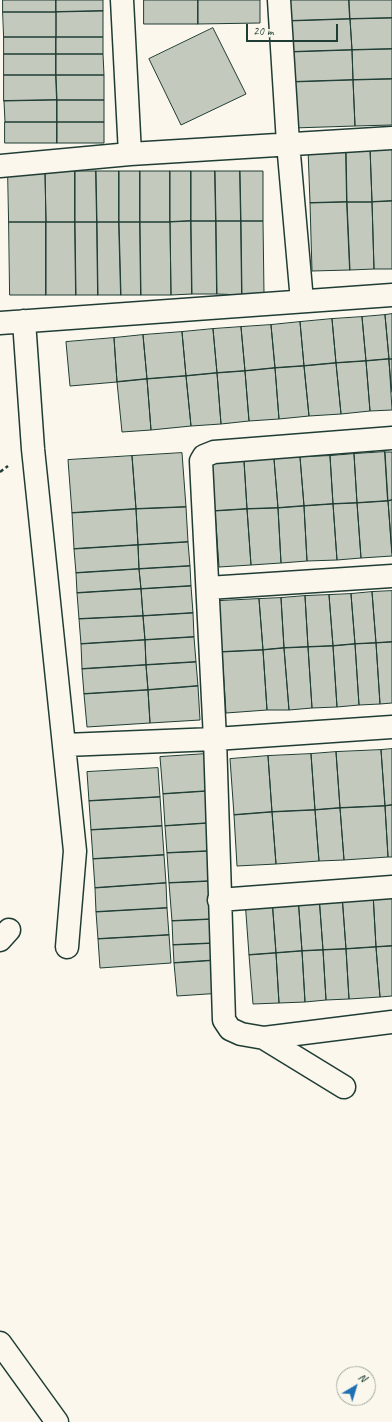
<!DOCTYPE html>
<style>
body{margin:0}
#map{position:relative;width:392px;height:1422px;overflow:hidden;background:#fbf7ec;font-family:Caveat,sans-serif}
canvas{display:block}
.north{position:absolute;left:336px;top:1366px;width:40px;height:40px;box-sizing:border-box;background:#fbf7ec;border:1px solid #a3ada2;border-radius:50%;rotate:38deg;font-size:11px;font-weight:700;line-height:16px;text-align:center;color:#1f3d34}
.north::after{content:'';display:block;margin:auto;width:14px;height:18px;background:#1f6fb2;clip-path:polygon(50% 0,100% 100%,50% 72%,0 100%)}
.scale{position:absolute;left:246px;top:24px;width:92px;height:18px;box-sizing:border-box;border:2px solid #1f3d34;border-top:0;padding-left:5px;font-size:12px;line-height:14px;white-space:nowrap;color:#1f3d34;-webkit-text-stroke:3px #fbf7ec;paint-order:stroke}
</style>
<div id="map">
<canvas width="392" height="1422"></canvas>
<div class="north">N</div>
<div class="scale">20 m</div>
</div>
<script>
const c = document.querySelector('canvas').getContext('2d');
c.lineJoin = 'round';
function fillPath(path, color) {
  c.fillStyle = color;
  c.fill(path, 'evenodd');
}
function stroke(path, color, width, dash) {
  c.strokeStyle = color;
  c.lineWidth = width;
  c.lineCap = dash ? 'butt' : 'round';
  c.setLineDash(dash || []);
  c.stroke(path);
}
const building = new Path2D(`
 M 3,0 L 56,0 L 56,12 L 3,12 Z
 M 56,0 L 103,0 L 103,11 L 56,12 Z
 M 144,0 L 198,0 L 198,24 L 144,24 Z
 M 198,0 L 260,0 L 260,23 L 198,24 Z
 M 289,0 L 349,0 L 350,19 L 289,21 Z
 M 349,0 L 392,0 L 392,18 L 350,19 Z
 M 103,11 L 103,37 L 56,37 L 56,12 Z
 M 3,12 L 56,12 L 56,37 L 4,37 Z
 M 392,18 L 392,49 L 352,50 L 350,19 Z
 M 350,19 L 352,50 L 290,52 L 289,21 Z
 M 213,28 L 246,94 L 181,125 L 149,59 Z
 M 4,37 L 56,37 L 56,54 L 4,54 Z
 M 56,37 L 103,37 L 103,54 L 56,54 Z
 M 392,49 L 392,79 L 353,80 L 352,50 Z
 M 352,50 L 353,80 L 292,82 L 290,52 Z
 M 4,54 L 56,54 L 56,75 L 4,75 Z
 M 56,54 L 103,54 L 104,75 L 56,75 Z
 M 4,75 L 56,75 L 57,100 L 4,101 Z
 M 56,75 L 104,75 L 104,100 L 57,100 Z
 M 392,79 L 392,125 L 355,126 L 353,80 Z
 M 353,80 L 355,126 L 293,128 L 292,82 Z
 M 57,100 L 104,100 L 104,122 L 57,122 Z
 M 57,100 L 57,122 L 5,122 L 4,101 Z
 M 5,122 L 57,122 L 57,143 L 5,143 Z
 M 57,122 L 104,122 L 104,143 L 57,143 Z
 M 392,147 L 392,201 L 372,202 L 370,148 Z
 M 346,148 L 370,148 L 372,202 L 347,202 Z
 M 346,148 L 347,202 L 310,203 L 308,149 Z
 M 75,171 L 96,171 L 97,222 L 75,222 Z
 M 75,171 L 75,222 L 46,222 L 45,172 Z
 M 96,171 L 119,171 L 119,222 L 97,222 Z
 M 119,171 L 140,171 L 140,222 L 119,222 Z
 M 140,171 L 170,171 L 170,222 L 140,222 Z
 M 170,171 L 191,171 L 191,221 L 170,222 Z
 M 191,171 L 215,171 L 216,221 L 191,221 Z
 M 215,171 L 240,171 L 241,221 L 216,221 Z
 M 240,171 L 263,171 L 263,221 L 241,221 Z
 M 8,172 L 45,172 L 46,222 L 9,222 Z
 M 392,201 L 392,269 L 374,269 L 372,202 Z
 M 347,202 L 372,202 L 374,269 L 350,270 Z
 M 347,202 L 350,270 L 312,271 L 310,203 Z
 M 191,221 L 216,221 L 217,294 L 192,294 Z
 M 191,221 L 192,294 L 171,295 L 170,222 Z
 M 216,221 L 241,221 L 242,295 L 217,294 Z
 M 241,221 L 263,221 L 264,294 L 242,295 Z
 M 9,222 L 46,222 L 46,295 L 10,295 Z
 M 46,222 L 75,222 L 76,295 L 46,295 Z
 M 75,222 L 97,222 L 98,295 L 76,295 Z
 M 97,222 L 119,222 L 121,295 L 98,295 Z
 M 119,222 L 140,222 L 141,295 L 121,295 Z
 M 140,222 L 170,222 L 171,295 L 141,295 Z
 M 392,314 L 392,359 L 389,359 L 385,315 Z
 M 385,315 L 389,359 L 366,361 L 362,317 Z
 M 362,317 L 366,361 L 336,363 L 332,319 Z
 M 332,319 L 336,363 L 304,366 L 300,322 Z
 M 300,322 L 304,366 L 275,368 L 271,325 Z
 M 271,325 L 275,368 L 245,371 L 241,327 Z
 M 241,327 L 245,371 L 217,373 L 213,329 Z
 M 213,329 L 217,373 L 186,376 L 182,332 Z
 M 182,332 L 186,376 L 147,379 L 143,335 Z
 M 143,335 L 147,379 L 117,382 L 114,338 Z
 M 114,338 L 117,382 L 70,386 L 66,342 Z
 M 389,359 L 392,410 L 370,411 L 366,361 Z
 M 389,359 L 392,359 L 392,392 Z
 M 366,361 L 370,411 L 341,414 L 336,363 Z
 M 336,363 L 341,414 L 309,416 L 304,366 Z
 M 304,366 L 309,416 L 279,419 L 275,368 Z
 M 275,368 L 279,419 L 249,421 L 245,371 Z
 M 245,371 L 249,421 L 221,424 L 217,373 Z
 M 217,373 L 221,424 L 191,426 L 186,376 Z
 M 186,376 L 191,426 L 151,430 L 147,379 Z
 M 147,379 L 151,430 L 122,432 L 117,382 Z
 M 385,452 L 392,452 L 392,500 L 388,501 Z
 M 385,452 L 388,501 L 357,503 L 354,454 Z
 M 182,453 L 186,507 L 136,509 L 132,456 Z
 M 354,454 L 357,503 L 333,504 L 330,456 Z
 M 132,456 L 136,509 L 72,513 L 68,460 Z
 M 330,456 L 333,504 L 304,506 L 300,457 Z
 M 300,457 L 304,506 L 278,508 L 274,459 Z
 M 274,459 L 278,508 L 247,509 L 244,461 Z
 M 244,461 L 247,509 L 215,511 L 212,463 Z
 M 392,500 L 392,553 L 388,501 Z
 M 388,501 L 392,556 L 361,558 L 357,503 Z
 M 357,503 L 361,558 L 337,560 L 333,504 Z
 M 333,504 L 337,560 L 307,561 L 304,506 Z
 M 304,506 L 307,561 L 281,563 L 278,508 Z
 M 186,507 L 188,542 L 138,545 L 136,509 Z
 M 278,508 L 281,563 L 251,565 L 247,509 Z
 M 136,509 L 138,545 L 74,549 L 72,513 Z
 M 247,509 L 251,565 L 219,567 L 215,511 Z
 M 188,542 L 190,566 L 139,569 L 138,545 Z
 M 138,545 L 139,569 L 76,573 L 74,549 Z
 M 190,566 L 191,586 L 141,589 L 139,569 Z
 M 139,569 L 141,589 L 77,593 L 76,573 Z
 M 191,586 L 193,613 L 143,616 L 141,589 Z
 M 141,589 L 143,616 L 79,619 L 77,593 Z
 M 392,591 L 392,642 L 376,643 L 372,592 Z
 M 372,592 L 376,643 L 355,644 L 351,594 Z
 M 351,594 L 355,644 L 333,646 L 329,595 Z
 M 329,595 L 333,646 L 308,647 L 305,596 Z
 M 305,596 L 308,647 L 284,648 L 281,598 Z
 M 281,598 L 284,648 L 263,650 L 259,599 Z
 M 259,599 L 263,650 L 222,652 L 219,601 Z
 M 193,613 L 194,637 L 145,640 L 143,616 Z
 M 143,616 L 145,640 L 81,644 L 79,619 Z
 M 194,637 L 196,662 L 146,665 L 145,640 Z
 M 145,640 L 146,665 L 82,669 L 81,644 Z
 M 392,642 L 392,703 L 380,704 L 376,643 Z
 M 376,643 L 380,704 L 359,705 L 355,644 Z
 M 355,644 L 359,705 L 337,707 L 333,646 Z
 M 333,646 L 337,707 L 312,708 L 308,647 Z
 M 308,647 L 312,708 L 289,710 L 284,648 Z
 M 284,648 L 289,710 L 267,710 L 263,650 Z
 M 263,650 L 267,710 L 226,713 L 222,652 Z
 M 196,662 L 198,686 L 148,690 L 146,665 Z
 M 146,665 L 148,690 L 84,694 L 82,669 Z
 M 198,686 L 200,720 L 150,723 L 148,690 Z
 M 148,690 L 150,723 L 87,727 L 84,694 Z
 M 392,749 L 392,805 L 385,806 L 381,750 Z
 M 381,750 L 385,806 L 340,808 L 336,752 Z
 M 336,752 L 340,808 L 315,810 L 311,754 Z
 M 206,754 L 209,791 L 163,794 L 160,757 Z
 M 311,754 L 315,810 L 272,812 L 268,756 Z
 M 268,756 L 272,812 L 234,815 L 230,759 Z
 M 158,768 L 160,797 L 89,801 L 87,772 Z
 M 209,791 L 210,823 L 165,826 L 163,794 Z
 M 160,797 L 162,826 L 91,830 L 89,801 Z
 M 392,805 L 392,857 L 388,857 L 385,806 Z
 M 385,806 L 388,857 L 344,860 L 340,808 Z
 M 340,808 L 344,860 L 319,861 L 315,810 Z
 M 315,810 L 319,861 L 276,864 L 272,812 Z
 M 272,812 L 276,864 L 237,866 L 234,815 Z
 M 210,823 L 212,851 L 167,853 L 165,826 Z
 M 162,826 L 164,855 L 93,859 L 91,830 Z
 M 212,851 L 214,881 L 169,883 L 167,853 Z
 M 164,855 L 166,883 L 95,888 L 93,859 Z
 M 214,881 L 217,919 L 172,921 L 169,883 Z
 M 166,883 L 167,908 L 96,912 L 95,888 Z
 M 392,892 L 392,946 L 376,947 L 373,893 Z
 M 373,893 L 376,947 L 346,949 L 342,895 Z
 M 342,895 L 346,949 L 323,950 L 319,896 Z
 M 319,896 L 323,950 L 302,951 L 298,897 Z
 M 298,897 L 302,951 L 276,953 L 272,899 Z
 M 272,899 L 276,953 L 249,955 L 245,900 Z
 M 167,908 L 169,935 L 98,939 L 96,912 Z
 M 217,919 L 219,943 L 173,945 L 172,921 Z
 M 169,935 L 171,963 L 100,968 L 98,939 Z
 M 219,943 L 220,960 L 174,963 L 173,945 Z
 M 392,946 L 392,996 L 380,997 L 376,947 Z
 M 376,947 L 380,997 L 349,999 L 346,949 Z
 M 346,949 L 349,999 L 326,1000 L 323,950 Z
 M 323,950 L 326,1000 L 305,1002 L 302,951 Z
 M 302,951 L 305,1002 L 279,1003 L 276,953 Z
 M 276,953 L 279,1003 L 253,1004 L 249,955 Z
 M 220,960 L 222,993 L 177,996 L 174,963 Z`);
fillPath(building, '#c4c9be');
stroke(building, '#1f3d34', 1);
const minor = new Path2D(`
 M 122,0 L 130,154
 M 279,0 L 288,143 L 302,301
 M 0,166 L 130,154 L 392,138
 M 24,321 L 33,449 L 75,851 L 67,947
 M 0,323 L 392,295
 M 208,588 L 392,576
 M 65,745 L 215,739 L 392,727
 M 219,900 L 392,887
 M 0,940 L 9,930
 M 264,1038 L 392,1022
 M 344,1087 L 264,1038 L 241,1034 L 230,1029 L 224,1020 L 215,739 L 201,461 L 204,456 L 214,452 L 392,438
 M 0,1343 L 57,1422`);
stroke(minor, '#1f3d34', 25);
stroke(new Path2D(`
 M 0,472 L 8,466`), '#1f3d34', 2.5, [4, 3]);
stroke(minor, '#fbf7ec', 22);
</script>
